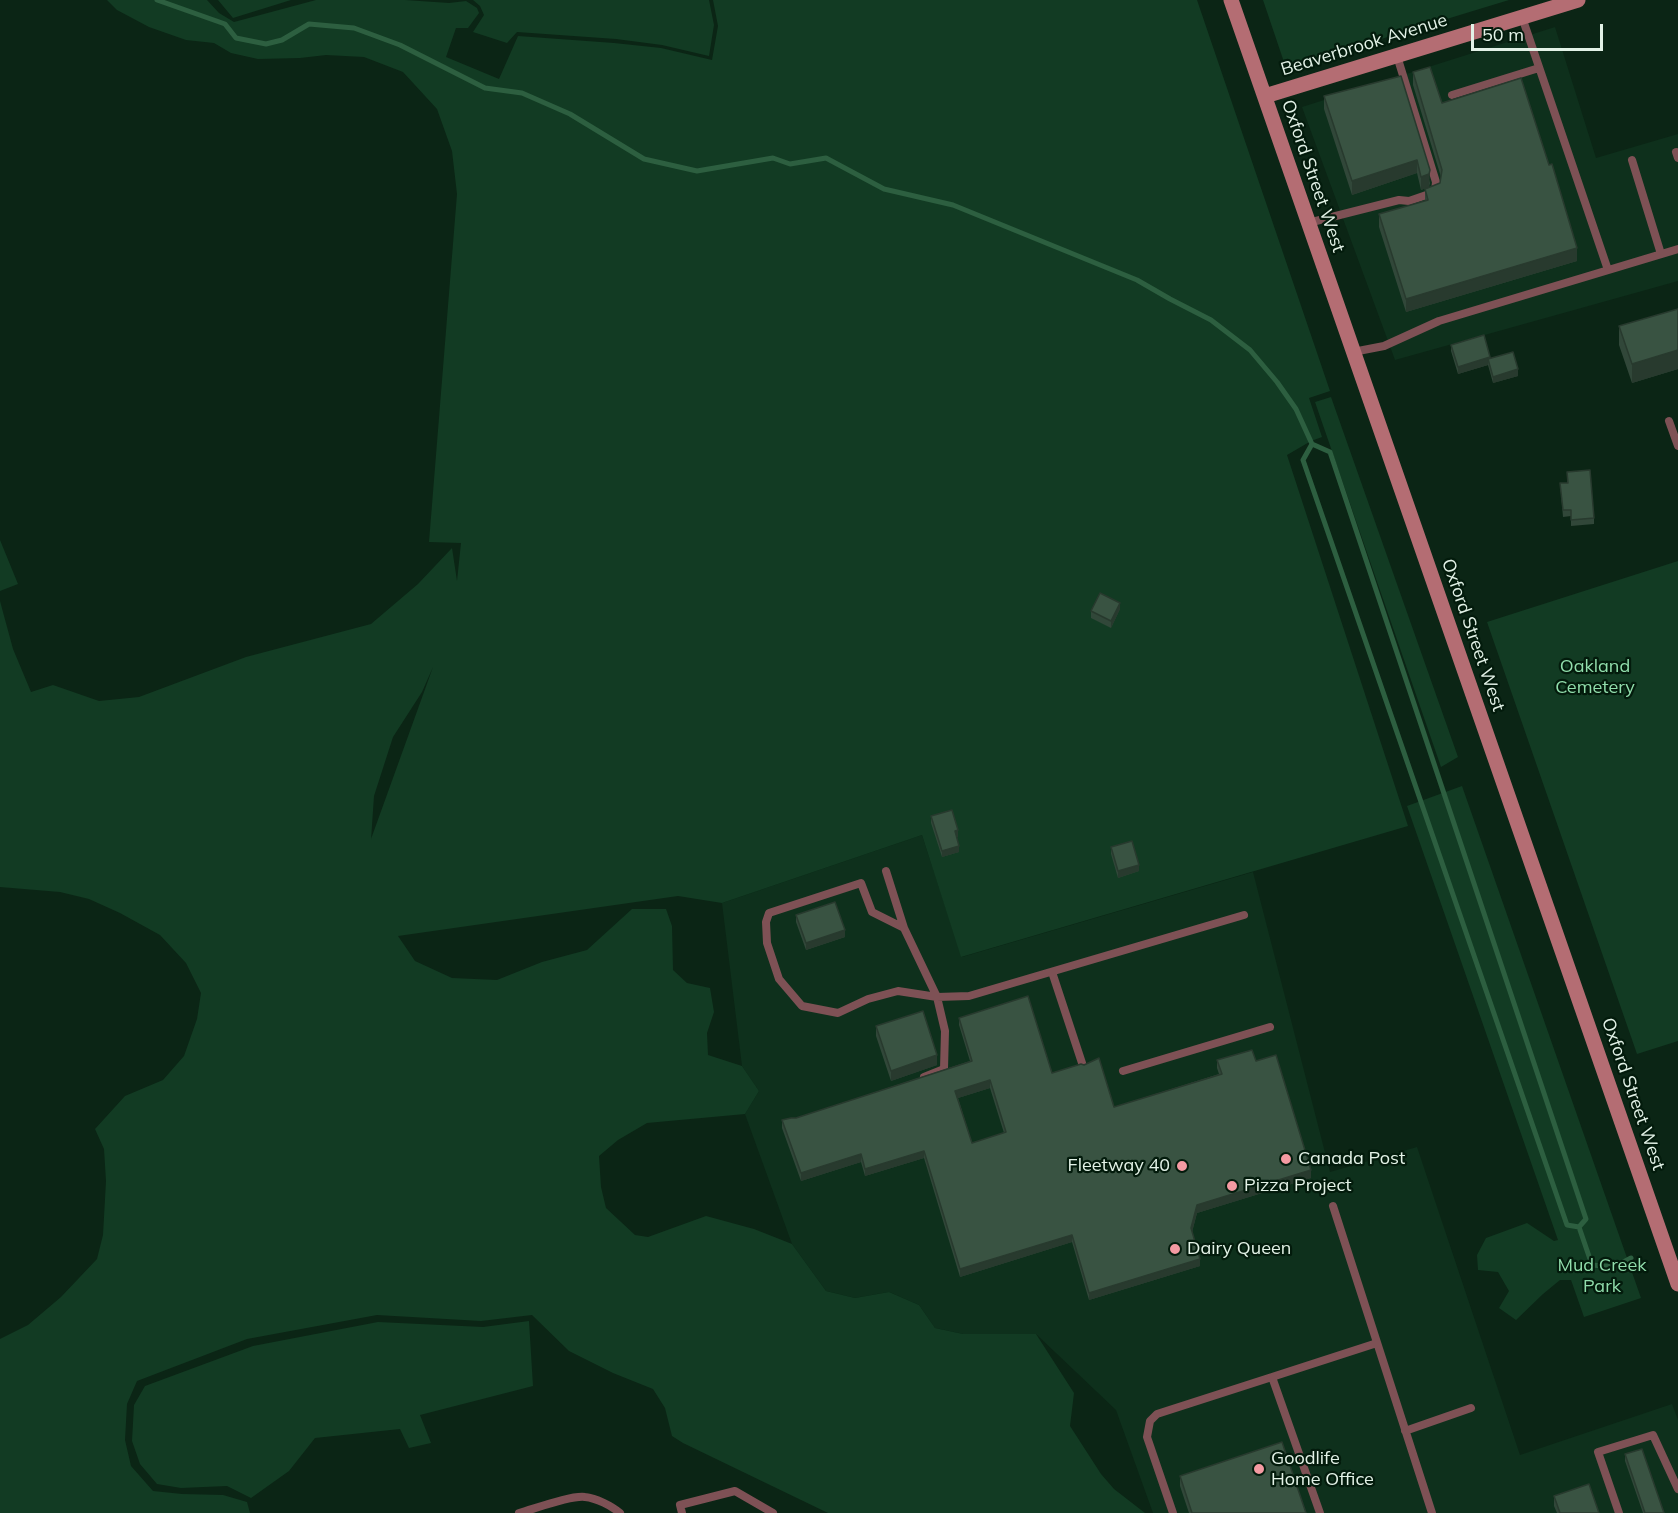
<!DOCTYPE html>
<style>
body{margin:0}
#map{position:relative;width:1678px;height:1513px;overflow:hidden;background:#0b2515;font-family:Mulish,sans-serif}
canvas{display:block}
.scale{position:absolute;left:1471px;top:24px;width:132px;height:27px;box-sizing:border-box;border:3px solid #e3f2e7;border-top:0;padding-left:8px;font-size:18px;line-height:21px;white-space:nowrap;color:#e3f2e7;-webkit-text-stroke:4px #031b0c;paint-order:stroke}
</style>
<div id="map">
<canvas width="1678" height="1513"></canvas>
<div class="scale">50 m</div>
</div>
<script>
const c = document.querySelector('canvas').getContext('2d');
c.lineJoin = 'round';
function fillPath(path, color) {
  c.fillStyle = color;
  c.fill(path, 'evenodd');
}
function stroke(path, color, width, dash) {
  c.strokeStyle = color;
  c.lineWidth = width;
  c.lineCap = dash ? 'butt' : 'round';
  c.setLineDash(dash || []);
  c.stroke(path);
}
function write(font, color, halo, rows, align = 'center') {
  c.font = font + ' Mulish,sans-serif';
  c.lineWidth = 4.5;
  c.setLineDash([]);
  c.textBaseline = 'middle';
  c.strokeStyle = halo;
  c.fillStyle = color;
  for (const [text, x, y, turn = 0] of rows) {
    c.save();
    c.translate(x, y);
    c.rotate((+turn || 0) * Math.PI / 180);
    c.textAlign = isNaN(turn) ? turn : align;
    if (halo) c.strokeText(text, 0, 0);
    c.fillText(text, 0, 0);
    c.restore();
  }
}
fillPath(new Path2D(`
 M 1555,27 L 1596,158 L 1678,134 L 1678,281 L 1395,360 L 1302,107 Z
 M 922,835 L 962,957 L 1253,872 L 1330,1172 L 1417,1147 L 1520,1455 L 1672,1404 L 1678,1420 L 1678,1513 L 1153,1513 L 1116,1410 L 1036,1334 L 963,1334 L 935,1328 L 919,1305 L 889,1292 L 855,1298 L 826,1291 L 792,1244 L 745,1114 L 759,1091 L 742,1066 L 722,903 Z`), '#0e301c');
fillPath(new Path2D(`
 M 107,0 L 207,0 L 219,13 L 234,22 L 316,0 L 405,0 L 449,3 L 466,1 L 477,8 L 479,13 L 468,28 L 456,28 L 446,57 L 499,79 L 518,36 L 614,43 L 661,48 L 712,60 L 718,26 L 713,0 L 1197,0 L 1330,391 L 1309,398 L 1322,437 L 1311,441 L 1287,455 L 1408,826 L 961,957 L 922,835 L 722,903 L 678,896 L 398,936 L 415,961 L 452,978 L 497,980 L 542,962 L 587,950 L 632,909 L 666,909 L 672,926 L 673,970 L 687,983 L 710,988 L 714,1012 L 707,1033 L 708,1055 L 742,1066 L 759,1091 L 745,1114 L 647,1123 L 618,1140 L 599,1156 L 601,1187 L 606,1208 L 635,1235 L 648,1237 L 706,1216 L 754,1229 L 792,1244 L 826,1291 L 855,1298 L 889,1292 L 919,1305 L 935,1328 L 963,1334 L 1036,1334 L 1074,1393 L 1070,1426 L 1101,1474 L 1114,1489 L 1145,1513 L 828,1513 L 683,1443 L 672,1436 L 665,1408 L 653,1389 L 613,1373 L 569,1351 L 532,1315 L 481,1321 L 377,1315 L 247,1339 L 137,1381 L 127,1404 L 125,1440 L 131,1466 L 153,1491 L 182,1494 L 223,1495 L 247,1502 L 250,1513 L 0,1513 L 0,1339 L 28,1325 L 61,1297 L 97,1259 L 103,1235 L 106,1181 L 104,1149 L 95,1129 L 125,1096 L 163,1080 L 184,1056 L 197,1019 L 201,993 L 186,963 L 160,935 L 120,913 L 89,899 L 60,892 L 0,887 L 0,601 L 13,649 L 31,692 L 53,685 L 99,701 L 139,697 L 246,657 L 371,624 L 418,584 L 452,548 L 457,581 L 461,543 L 429,542 L 457,194 L 452,151 L 437,109 L 403,72 L 364,57 L 326,55 L 300,58 L 258,59 L 231,53 L 214,43 L 186,40 L 149,27 L 117,10 ZM 433,667 L 371,839 L 371,840 L 374,796 L 393,737 L 422,692 Z
 M 218,0 L 291,0 L 233,18 Z
 M 473,0 L 709,0 L 714,25 L 709,56 L 662,45 L 616,39 L 517,32 L 507,43 L 473,32 L 484,15 L 480,6 Z
 M 1263,0 L 1509,0 L 1286,68 Z
 M 1331,397 L 1458,757 L 1441,767 L 1315,402 Z
 M 0,540 L 18,584 L 0,591 Z
 M 1678,561 L 1678,1041 L 1637,1054 L 1487,622 Z
 M 1462,786 L 1641,1298 L 1584,1317 L 1571,1280 L 1560,1280 L 1543,1294 L 1516,1320 L 1499,1308 L 1509,1291 L 1498,1272 L 1478,1270 L 1477,1255 L 1486,1238 L 1527,1223 L 1554,1241 L 1558,1240 L 1407,806 Z
 M 529,1321 L 533,1386 L 420,1415 L 431,1443 L 409,1448 L 400,1429 L 315,1438 L 289,1471 L 251,1498 L 227,1486 L 181,1488 L 157,1484 L 140,1464 L 132,1441 L 134,1405 L 145,1386 L 253,1346 L 378,1322 L 483,1327 Z`), '#123b23');
stroke(new Path2D(`
 M 157,0 L 225,24 L 236,38 L 266,44 L 282,40 L 309,24 L 354,28 L 400,45 L 485,88 L 522,93 L 570,114 L 644,159 L 697,171 L 773,158 L 790,164 L 826,158 L 884,189 L 953,205 L 1137,280 L 1170,299 L 1211,320 L 1250,350 L 1277,382 L 1296,409 L 1312,444 L 1330,452 L 1586,1219 L 1579,1227
 M 1312,444 L 1303,460 L 1567,1225 L 1579,1227
 M 1579,1227 L 1592,1265 L 1614,1267 L 1631,1258`), '#2d5f40', 5);
stroke(new Path2D(`
 M 1522,17 L 1608,270
 M 1452,95 L 1539,68
 M 1676,152 L 1678,158
 M 1632,160 L 1661,254
 M 1308,223 L 1399,200 L 1409,201 L 1435,192 L 1436,182 L 1397,56
 M 1353,352 L 1384,346 L 1439,321 L 1678,249
 M 1669,421 L 1678,446
 M 886,871 L 904,928 L 937,997 L 945,1031 L 944,1069 L 924,1077
 M 904,928 L 872,912 L 861,883 L 769,913 L 766,922 L 767,943 L 779,979 L 802,1006 L 838,1013 L 868,999 L 898,991 L 937,997 L 969,996 L 1244,915
 M 1052,972 L 1083,1066
 M 1123,1071 L 1270,1027
 M 1333,1206 L 1432,1513
 M 1405,1431 L 1471,1408
 M 519,1513 C 534,1509 571,1495 585,1497 C 596,1498 612,1506 620,1513
 M 682,1513 L 680,1505 L 735,1491 L 773,1513
 M 1173,1513 L 1147,1437 L 1150,1421 L 1157,1414 L 1272,1377
 M 1320,1513 L 1272,1377 L 1377,1343
 M 1619,1513 L 1598,1452 L 1653,1435 L 1678,1489`), '#7e5155', 8);
stroke(new Path2D(`
 M 1231,0 L 1678,1284
 M 1265,96 L 1578,0`), '#b46d73', 15);
fillPath(new Path2D(`
 M 1413,72 L 1442,103 L 1577,261 L 1406,312 L 1379,227 L 1379,214 L 1425,201 L 1425,189 L 1440,183 L 1441,177 L 1413,85 Z
 M 1401,76 L 1430,183 L 1429,187 L 1421,190 L 1417,173 L 1352,195 L 1324,109 L 1324,96 Z
 M 1678,309 L 1678,369 L 1632,383 L 1619,345 L 1619,326 Z
 M 1451,345 L 1490,359 L 1518,376 L 1493,383 L 1488,365 L 1458,374 L 1451,351 Z
 M 1567,472 L 1594,518 L 1594,524 L 1571,526 L 1571,516 L 1563,517 L 1560,483 L 1567,483 Z
 M 1120,609 L 1111,628 L 1091,618 L 1091,611 Z
 M 931,816 L 958,837 L 956,837 L 959,852 L 942,857 L 931,823 Z
 M 1111,847 L 1139,871 L 1118,878 L 1111,854 Z
 M 796,915 L 845,937 L 806,950 L 796,922 Z
 M 959,1018 L 1052,1073 L 1114,1107 L 1219,1074 L 1217,1068 L 1217,1060 L 1256,1061 L 1311,1178 L 1197,1213 L 1192,1232 L 1200,1266 L 1089,1300 L 1072,1242 L 960,1277 L 924,1158 L 865,1176 L 861,1162 L 801,1181 L 782,1128 L 782,1120 L 796,1118 L 970,1061 L 959,1025 ZM 990,1088 L 1004,1133 L 972,1143 L 958,1098 Z
 M 876,1026 L 937,1065 L 891,1081 L 876,1036 Z
 M 1625,1454 L 1664,1513 L 1643,1513 L 1625,1461 Z
 M 1180,1476 L 1306,1513 L 1189,1513 L 1180,1486 Z
 M 1554,1496 L 1599,1513 L 1557,1513 L 1554,1506 Z`), '#314739');
fillPath(new Path2D(`
 M 1417,160 L 1417,173 L 1352,195 L 1352,181 Z
 M 1430,170 L 1429,187 L 1421,190 L 1421,177 Z
 M 1577,248 L 1577,261 L 1406,312 L 1406,299 Z
 M 1678,350 L 1678,369 L 1632,383 L 1632,364 Z
 M 1490,357 L 1490,364 L 1488,359 L 1488,365 L 1458,374 L 1458,367 Z
 M 1518,369 L 1518,376 L 1493,383 L 1493,377 Z
 M 1120,603 L 1120,609 L 1111,628 L 1111,621 Z
 M 958,830 L 958,837 L 955,838 L 955,831 Z
 M 959,846 L 959,852 L 942,857 L 942,851 Z
 M 1139,865 L 1139,871 L 1118,878 L 1118,871 Z
 M 845,930 L 845,937 L 806,950 L 806,943 Z
 M 937,1055 L 937,1065 L 891,1081 L 891,1071 Z
 M 990,1080 L 990,1088 L 955,1099 L 955,1091 Z
 M 924,1151 L 924,1158 L 865,1176 L 865,1169 Z
 M 861,1154 L 861,1162 L 801,1181 L 801,1173 Z
 M 1311,1170 L 1311,1178 L 1197,1213 L 1191,1236 L 1191,1228 L 1197,1205 Z
 M 1072,1235 L 1072,1242 L 960,1277 L 960,1269 Z
 M 1200,1259 L 1200,1266 L 1089,1300 L 1089,1293 Z`), '#283a2e');
const building = new Path2D(`
 M 1430,67 L 1442,103 L 1521,78 L 1549,165 L 1552,164 L 1577,248 L 1406,299 L 1379,214 L 1428,200 L 1425,189 L 1440,183 L 1442,170 L 1413,72 Z
 M 1401,76 L 1430,170 L 1429,174 L 1421,177 L 1417,160 L 1352,181 L 1324,96 Z
 M 1678,309 L 1678,350 L 1632,364 L 1619,326 Z
 M 1484,335 L 1490,357 L 1458,367 L 1451,345 Z
 M 1513,352 L 1518,369 L 1493,377 L 1488,359 Z
 M 1590,470 L 1594,518 L 1571,520 L 1571,510 L 1563,510 L 1560,483 L 1568,483 L 1567,472 Z
 M 1100,593 L 1120,603 L 1111,621 L 1091,611 Z
 M 952,810 L 958,830 L 955,831 L 959,846 L 942,851 L 931,816 Z
 M 1132,841 L 1139,865 L 1118,871 L 1111,847 Z
 M 835,902 L 845,930 L 806,943 L 796,915 Z
 M 1028,996 L 1052,1073 L 1081,1064 L 1084,1065 L 1099,1058 L 1114,1107 L 1222,1074 L 1217,1060 L 1252,1050 L 1256,1061 L 1276,1055 L 1311,1170 L 1197,1205 L 1191,1228 L 1200,1259 L 1089,1293 L 1072,1235 L 960,1269 L 924,1151 L 865,1169 L 861,1154 L 801,1173 L 782,1120 L 791,1118 L 796,1118 L 972,1061 L 959,1018 ZM 990,1080 L 1006,1132 L 972,1143 L 955,1091 Z
 M 923,1011 L 937,1055 L 891,1071 L 876,1026 Z
 M 1282,1442 L 1306,1513 L 1192,1513 L 1180,1476 Z
 M 1642,1449 L 1664,1513 L 1645,1513 L 1625,1454 Z
 M 1589,1484 L 1599,1513 L 1560,1513 L 1554,1496 Z`);
fillPath(building, '#395342');
stroke(building, '#283a2e', 1.5);
for (const [x, y, r, color] of [
 [1286,1159,6,"#f49aa2"],
 [1182,1166,6,"#f49aa2"],
 [1232,1186,6,"#f49aa2"],
 [1175,1249,6,"#f49aa2"],
 [1259,1469,6,"#f49aa2"]
]) {
  const dot = new Path2D();
  dot.arc(x, y, r, 0, 2 * Math.PI);
  c.fillStyle = color;
  c.fill(dot);
  stroke(dot, '#031b0c', 2);
}
write('18px', '#e3f2e7', '#031b0c', [
 ["Beaverbrook Avenue",1364,45,-17],
 ["Oxford Street West",1313,176,71],
 ["Oxford Street West",1473,635,71],
 ["Oxford Street West",1633,1094,71]
]);
write('18px', '#91deac', '#031b0c', [
 ["Oakland",1595,667],
 ["Cemetery",1595,688],
 ["Mud Creek",1602,1266],
 ["Park",1602,1287]
]);
write('18px', '#e3f2e7', '#031b0c', [
 ["Canada Post",1298,1159],
 ["Fleetway 40",1170,1166,"right"],
 ["Pizza Project",1244,1186],
 ["Dairy Queen",1187,1249],
 ["Goodlife",1271,1459],
 ["Home Office",1271,1480]
], 'left');
</script>
